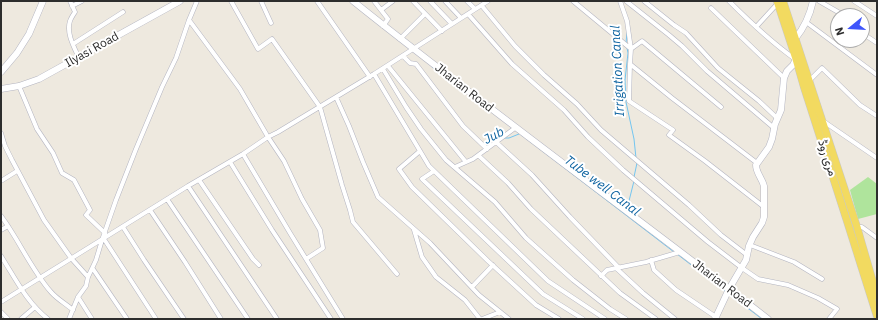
<!DOCTYPE html>
<meta charset="utf-8">
<style>
body{margin:0}
#map{position:relative;width:878px;height:320px;overflow:hidden;background:#eee9df;font-family:"IBM Plex Sans",sans-serif}
canvas{display:block}
.frame{position:absolute;inset:0;border:2px solid #2d2d2d;pointer-events:none}
.north{position:absolute;left:830px;top:8px;width:40px;height:40px;box-sizing:border-box;background:#fff;border:1px solid #ababab;border-radius:50%;rotate:252deg;font-size:11px;font-weight:700;line-height:16px;text-align:center;color:#2d2d2d}
.north::after{content:'';display:block;margin:auto;width:14px;height:18px;background:#3f55fb;clip-path:polygon(50% 0,100% 100%,50% 72%,0 100%)}
</style>
<div id="map">
<canvas width="878" height="320"></canvas>
<div class="frame"></div>
<div class="north">N</div>
</div>
<script>
const c = document.querySelector('canvas').getContext('2d');
c.lineJoin = 'round';
function fillPath(path, color) {
  c.fillStyle = color;
  c.fill(path, 'evenodd');
}
function stroke(path, color, width, dash) {
  c.strokeStyle = color;
  c.lineWidth = width;
  c.lineCap = dash ? 'butt' : 'round';
  c.setLineDash(dash || []);
  c.stroke(path);
}
function write(font, color, halo, rows, align = 'center') {
  c.font = font + ' "IBM Plex Sans",Vazirmatn,sans-serif';
  c.lineWidth = 4;
  c.setLineDash([]);
  c.textBaseline = 'middle';
  c.strokeStyle = halo;
  c.fillStyle = color;
  for (const [text, x, y, turn = 0] of rows) {
    c.save();
    c.translate(x, y);
    c.rotate((+turn || 0) * Math.PI / 180);
    c.textAlign = isNaN(turn) ? turn : align;
    if (halo) c.strokeText(text, 0, 0);
    c.fillText(text, 0, 0);
    c.restore();
  }
}
fillPath(new Path2D(`
 M 868,177 L 877,184 L 877,214 L 858,219 L 850,190 Z`), '#afe49c');
stroke(new Path2D(`
 M 626,43 L 627,32
 M 627,48 L 628,53 L 625,80 L 626,102 L 634,139 L 636,158
 M 432,67 L 450,81
 M 515,130 L 674,252
 M 504,138 L 509,138 L 519,134
 M 634,177 L 637,163
 M 627,209 L 634,181
 M 677,254 L 725,291
 M 729,294 L 762,319`), '#73c5f0', 1);
const street = new Path2D(`
 M 70,1 L 75,12 C 73,15 71,18 70,21 C 66,33 74,47 79,58
 M 231,1 L 258,49 L 272,39 L 320,107 L 342,185 L 350,210 L 353,222 L 397,274
 M 261,1 L 271,23
 M 317,1 L 370,77
 M 374,1 L 388,19 L 383,26
 M 413,1 L 442,31
 M 430,1 L 452,24
 M 445,1 L 461,18
 M 467,1 L 475,9
 M 573,1 L 631,49
 M 620,1 L 627,21 L 631,49
 M 626,1 L 669,35 L 682,46 L 707,71 L 774,128
 M 644,1 L 674,25 L 686,33 L 718,68 L 759,101 L 777,118
 M 729,1 C 750,22 771,42 795,59
 M 819,1 L 845,16
 M 854,1 L 877,16
 M 72,6 L 82,1
 M 482,6 L 515,46 L 544,75 L 577,104 L 601,130 L 689,205 L 721,235 L 747,255
 M 711,8 L 784,78
 M 381,10 L 393,1
 M 468,14 L 512,64 L 564,110 L 588,137 L 623,170 L 708,242 L 742,268 L 758,279 L 788,285 L 818,298 L 837,309 L 829,319
 M 189,20 L 240,89 L 268,137 L 284,161 L 302,199 L 320,230 L 323,248 L 306,259
 M 806,22 L 877,75
 M 756,27 L 778,3
 M 862,33 L 877,43
 M 400,39 L 425,14
 M 73,44 L 123,12
 M 403,56 L 410,63 L 416,64 L 463,126 L 487,149
 M 630,64 L 629,101 L 673,130 L 669,135 L 705,161 L 764,207
 M 388,66 L 466,162
 M 383,69 L 406,107 L 421,129 L 446,160 L 495,202 L 526,238 L 573,280 L 610,309 L 626,319
 M 374,74 L 429,166 L 548,281 L 605,319
 M 809,81 L 822,68 L 860,105 L 877,116
 M 19,86 L 37,129 L 53,153 L 62,173 L 74,180 L 90,210 L 86,215 L 105,233
 M 336,97 L 349,126 L 363,162 L 378,197 L 430,243 L 479,295 L 509,319
 M 721,107 L 642,41 L 631,49 L 630,64 L 672,98 L 757,163
 M 823,121 L 877,158
 M 1,133 L 5,146 L 12,160 L 44,220 L 71,258 L 88,277
 M 496,142 L 532,175 L 570,217 L 619,268
 M 420,151 L 399,169 L 412,187 L 488,261 L 536,305 L 559,319
 M 243,154 L 290,233 L 343,319
 M 479,156 L 508,183 L 531,209 L 620,293 L 656,319
 M 230,162 L 272,230 L 331,319
 M 455,167 L 473,159 L 515,128
 M 434,171 L 422,179 L 543,294 L 583,319
 M 199,180 L 253,259 L 259,265
 M 1,181 L 17,171
 M 188,186 L 277,319
 M 167,199 L 248,319
 M 150,210 L 185,262 L 221,319
 M 1,216 C 19,240 31,269 51,292 C 57,299 66,304 73,310
 M 123,227 L 144,260 L 184,319
 M 857,227 L 862,227 L 877,238
 M 1,230 L 8,226
 M 414,230 L 422,257 L 436,277 L 465,300 L 480,319
 M 104,239 L 156,319
 M 750,245 L 794,262 L 822,279
 M 1,256 C 15,278 27,303 48,319
 M 651,260 L 654,270 L 676,290 L 716,317
 M 616,268 L 643,293 L 675,319
 M 93,269 L 127,319
 M 601,276 L 607,270 L 646,262 L 680,252
 M 472,287 L 493,265
 M 78,297 L 92,319
 M 1,302 L 188,186 L 243,154 L 268,137 L 278,132 L 374,74 L 488,1
 M 1,312 L 8,319
 M 21,319 L 35,307
 M 69,319 L 78,297 L 86,286 L 88,277 L 96,260 L 102,240 L 116,200 L 136,149 L 162,87 L 176,58 L 189,20 L 197,1
 M 482,319 L 500,312`);
const secondary = new Path2D(`
 M 353,1 C 489,110 630,212 768,319
 M 795,39 C 804,28 810,15 813,1
 M 1,72 L 17,53 L 29,34 L 43,1
 M 1,89 L 19,86 L 39,79 L 180,1
 M 715,319 L 729,289 L 746,260 L 749,246 L 753,237 L 762,223 L 764,217 L 764,186 C 762,178 756,173 756,165 L 769,147 L 772,139 L 775,124 L 781,110 L 784,78 L 787,71 L 793,65 L 796,59`);
const primary = new Path2D(`
 M 777,1 L 796,59 L 804,87 L 847,221 L 877,316
 M 783,1 L 857,227 L 877,296`);
stroke(street, '#b3b4c0', 5);
stroke(secondary, '#b3b4c0', 7);
stroke(primary, '#c8c8c8', 8);
stroke(street, '#fff', 4);
stroke(secondary, '#fff', 6);
stroke(primary, '#f2da60', 7);
write('12px', '#2d2d2d', '#fff', [
 ["Ilyasi Road",92,50,-29],
 ["Jharian Road",464,88,38],
 ["مری روڈ",827,158,72],
 ["Jharian Road",722,284,37]
]);
write('italic 13px', '#0d63a0', '#fff', [
 ["Irrigation Canal",618,71,-93],
 ["Jub",494,136,-28],
 ["Tube well Canal",602,186,37]
]);
</script>
